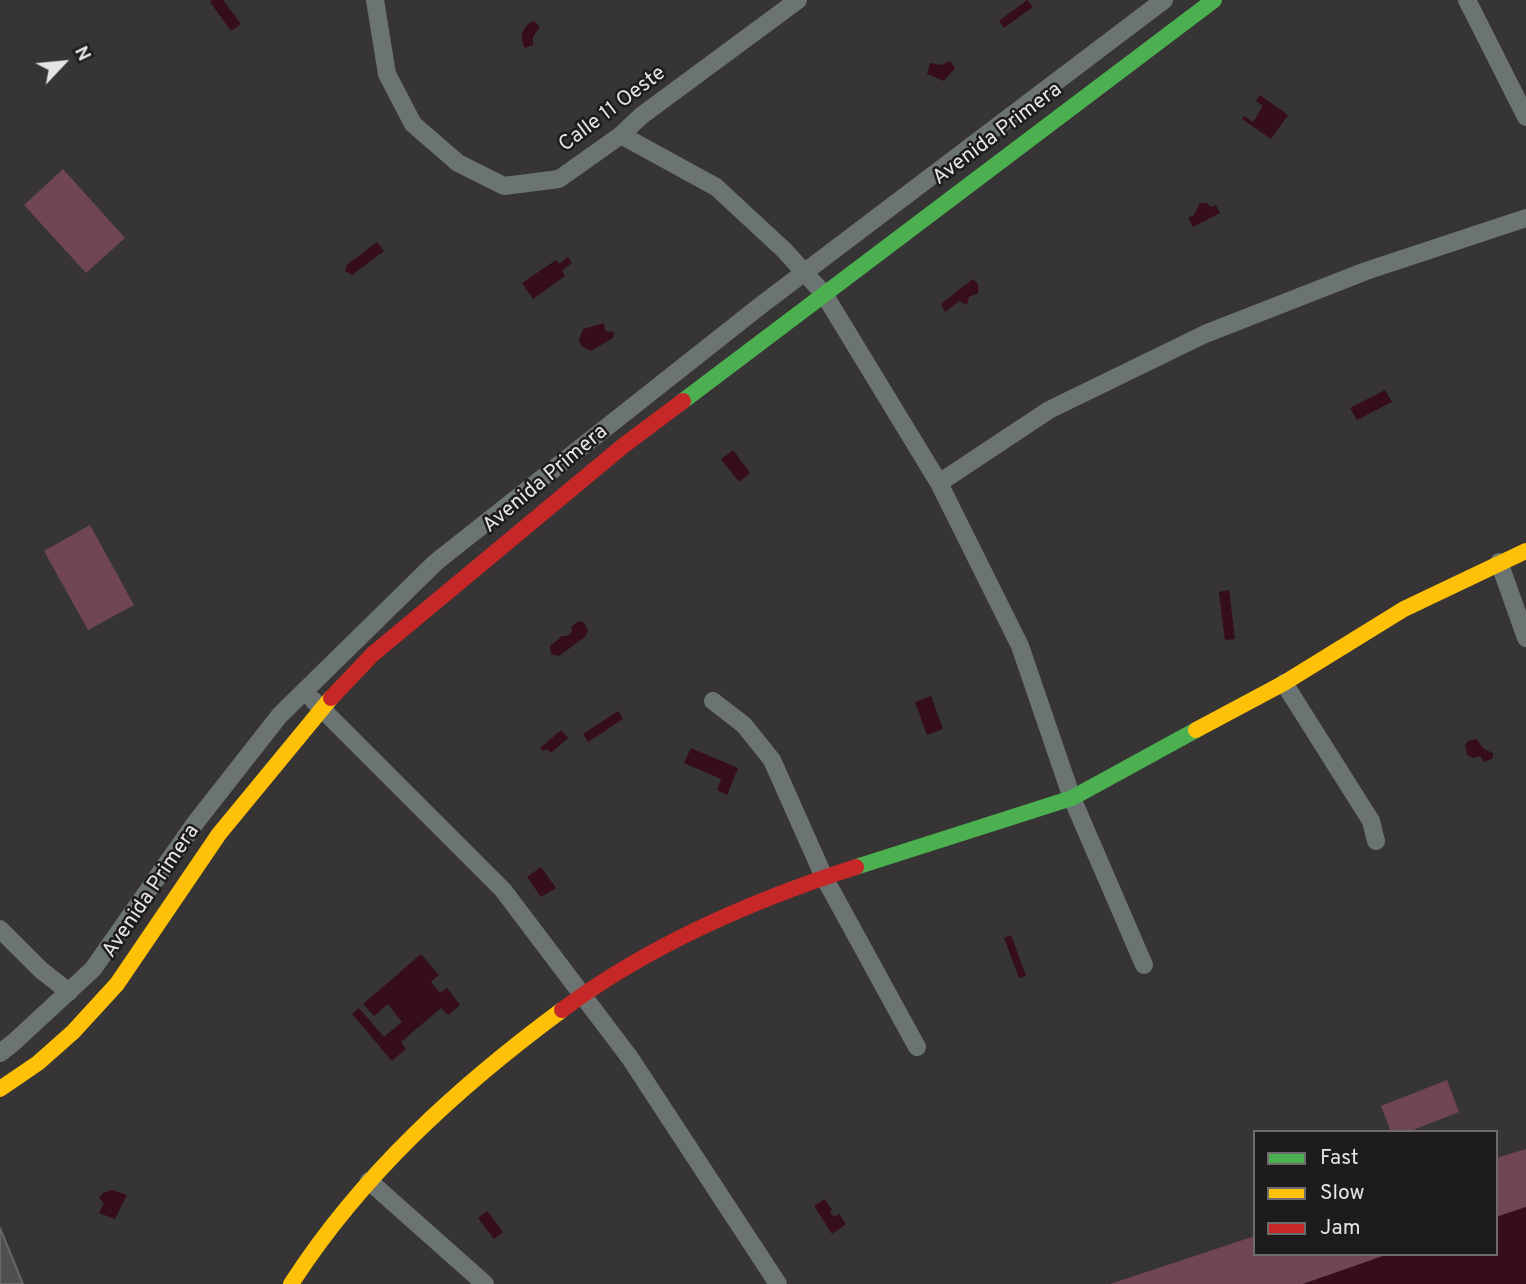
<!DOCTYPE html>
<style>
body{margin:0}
#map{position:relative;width:1526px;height:1284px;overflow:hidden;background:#363435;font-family:Overpass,sans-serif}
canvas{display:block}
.legend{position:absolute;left:1253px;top:1130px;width:245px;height:126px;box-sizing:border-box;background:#1d1b1b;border:2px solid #6d6b6b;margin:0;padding:9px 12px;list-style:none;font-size:21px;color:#e6e4e4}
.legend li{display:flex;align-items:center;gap:14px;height:35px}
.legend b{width:35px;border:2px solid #6d6b6b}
.north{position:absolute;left:28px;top:28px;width:70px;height:70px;-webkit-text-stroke:5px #1d1b1b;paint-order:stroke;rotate:64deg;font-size:19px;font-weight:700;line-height:28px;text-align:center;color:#e6e4e4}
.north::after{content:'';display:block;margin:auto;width:24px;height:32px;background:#e6e4e4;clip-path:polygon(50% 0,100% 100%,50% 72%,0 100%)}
</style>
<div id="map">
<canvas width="1526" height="1284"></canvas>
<ul class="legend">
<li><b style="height:9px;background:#4caf50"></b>Fast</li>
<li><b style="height:9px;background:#ffc107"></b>Slow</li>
<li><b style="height:9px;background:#c62828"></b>Jam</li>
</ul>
<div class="north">N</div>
</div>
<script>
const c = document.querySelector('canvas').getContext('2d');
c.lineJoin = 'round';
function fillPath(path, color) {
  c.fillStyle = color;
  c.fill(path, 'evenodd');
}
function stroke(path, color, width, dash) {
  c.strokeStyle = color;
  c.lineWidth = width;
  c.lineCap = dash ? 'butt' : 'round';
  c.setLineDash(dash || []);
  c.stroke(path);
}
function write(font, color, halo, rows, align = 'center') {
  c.font = font + ' Overpass,sans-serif';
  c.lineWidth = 5;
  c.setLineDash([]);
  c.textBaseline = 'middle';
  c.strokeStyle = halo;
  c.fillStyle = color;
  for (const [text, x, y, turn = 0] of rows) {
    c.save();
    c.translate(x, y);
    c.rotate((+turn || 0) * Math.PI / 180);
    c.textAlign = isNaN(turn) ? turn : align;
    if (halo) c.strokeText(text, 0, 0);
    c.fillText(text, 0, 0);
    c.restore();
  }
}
fillPath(new Path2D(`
 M 63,169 L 125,238 L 86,273 L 24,205 Z
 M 90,525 L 134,605 L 88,630 L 44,551 Z
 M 1447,1080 L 1459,1112 L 1408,1132 L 1391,1132 L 1381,1106 Z
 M 1526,1149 L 1526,1207 L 1496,1217 L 1496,1158 Z
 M 1255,1236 L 1255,1254 L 1389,1254 L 1303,1284 L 1110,1284 Z`), '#6f4651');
fillPath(new Path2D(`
 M 213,0 L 223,0 L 241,24 L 231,31 L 210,2 Z
 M 1027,0 L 1033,7 L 1004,28 L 999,21 Z
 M 534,21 L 540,27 L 533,37 L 533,45 L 525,48 C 519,38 522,25 534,21 Z
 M 950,61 L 955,68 L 944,81 L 927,74 L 930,63 L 942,65 Z
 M 1260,95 L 1288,115 L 1271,139 L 1242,119 L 1244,116 L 1253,122 L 1263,106 L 1256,101 Z
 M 1200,203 L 1206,203 L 1212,207 L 1216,205 L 1220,213 L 1193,227 L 1188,218 L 1194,215 Z
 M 377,242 L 384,251 L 352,275 L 345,271 L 347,265 Z
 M 568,257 L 572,263 L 562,271 L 565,276 L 533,299 L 522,283 L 556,260 L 559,264 Z
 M 973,279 L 978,284 L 978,293 L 969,297 L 967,305 L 959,301 L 945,312 L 941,304 Z
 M 604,323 L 605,331 L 614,332 L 613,338 L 591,351 L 581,346 L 579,340 L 583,329 Z
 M 1385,390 L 1392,402 L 1357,420 L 1350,408 Z
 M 733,450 L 750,473 L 739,482 L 721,459 Z
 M 1229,590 L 1235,639 L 1225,640 L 1219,592 Z
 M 579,621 L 584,622 L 588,631 L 585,637 L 559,656 L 551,654 L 550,646 L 562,636 L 568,636 L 572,631 L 571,627 Z
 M 931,696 L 943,729 L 927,735 L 915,702 Z
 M 618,711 L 623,719 L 588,742 L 583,734 Z
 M 561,730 L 568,738 L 551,753 L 547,749 L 544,751 L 540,748 Z
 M 1476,739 L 1484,749 L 1493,753 L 1493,758 L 1484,762 L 1480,756 L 1474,758 L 1467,755 L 1465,745 L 1468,741 Z
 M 691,748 L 738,768 L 727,795 L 717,790 L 721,779 L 684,763 Z
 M 541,867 L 556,888 L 541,897 L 527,877 Z
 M 1011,935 L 1026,976 L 1019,978 L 1004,938 Z
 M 421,954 L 439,975 L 431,982 L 440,993 L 447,988 L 460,1005 L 448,1015 L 441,1008 L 401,1042 L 406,1049 L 392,1061 L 352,1014 L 359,1008 L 384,1037 L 402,1022 L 388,1004 L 374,1016 L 363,1004 Z
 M 112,1190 L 127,1195 L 115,1219 L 99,1213 L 104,1203 L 99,1198 L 103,1193 Z
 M 825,1199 L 832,1210 L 830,1212 L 834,1217 L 839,1214 L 846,1224 L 832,1234 L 814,1206 Z
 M 1526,1207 L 1526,1284 L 1303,1284 L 1389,1254 L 1496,1254 L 1496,1217 Z
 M 487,1211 L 503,1232 L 494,1239 L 478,1218 Z`), '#360d1c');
fillPath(new Path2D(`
 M 0,1226 L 24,1284 L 0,1284 Z`), '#0007');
const building = new Path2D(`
 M 0,1228 L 23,1284 L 0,1284 Z`);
fillPath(building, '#504e4f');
stroke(building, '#686666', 2);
stroke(new Path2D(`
 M 375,0 L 387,74 L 413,124 L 458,163 L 504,186 L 559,179 L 621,135 L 641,116 L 798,0
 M 1467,0 L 1526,117
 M 621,135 L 716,187 L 784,250 L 824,294 L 939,483 L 1020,646 L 1072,798 L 1144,965
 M 939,483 L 1049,410 L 1205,334 L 1366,271 L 1526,218
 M 1499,562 L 1526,638
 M 1284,683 L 1371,821 L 1376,841
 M 313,700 L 503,890 L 630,1058 L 778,1284
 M 713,701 L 744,725 L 772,760 L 824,877 L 917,1047
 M 0,929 L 41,970 L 69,992
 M 0,1053 L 13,1043 L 93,969 L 196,822 L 280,715 L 436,562 L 760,306 L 1164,0
 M 369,1181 L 485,1284`), '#6b7473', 18);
stroke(new Path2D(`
 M 683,401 L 1214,0
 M 856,867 L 1072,798 L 1196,730`), '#4caf50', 16);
stroke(new Path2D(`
 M 1196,730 L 1284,683 L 1404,609 L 1526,551
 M 0,1089 L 38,1063 L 73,1032 L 117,984 L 219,834 L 331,698
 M 291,1284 C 362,1174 458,1087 562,1010`), '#ffc107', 16);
stroke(new Path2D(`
 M 331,698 L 373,654 L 623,446 L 683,401
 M 562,1010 C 649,945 753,900 856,867`), '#c62828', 16);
write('21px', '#e6e4e4', '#1d1b1b', [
 ["Calle 11 Oeste",613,110,-37],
 ["Avenida Primera",998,135,-37],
 ["Avenida Primera",546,480,-40],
 ["Avenida Primera",152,892,-56]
]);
</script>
